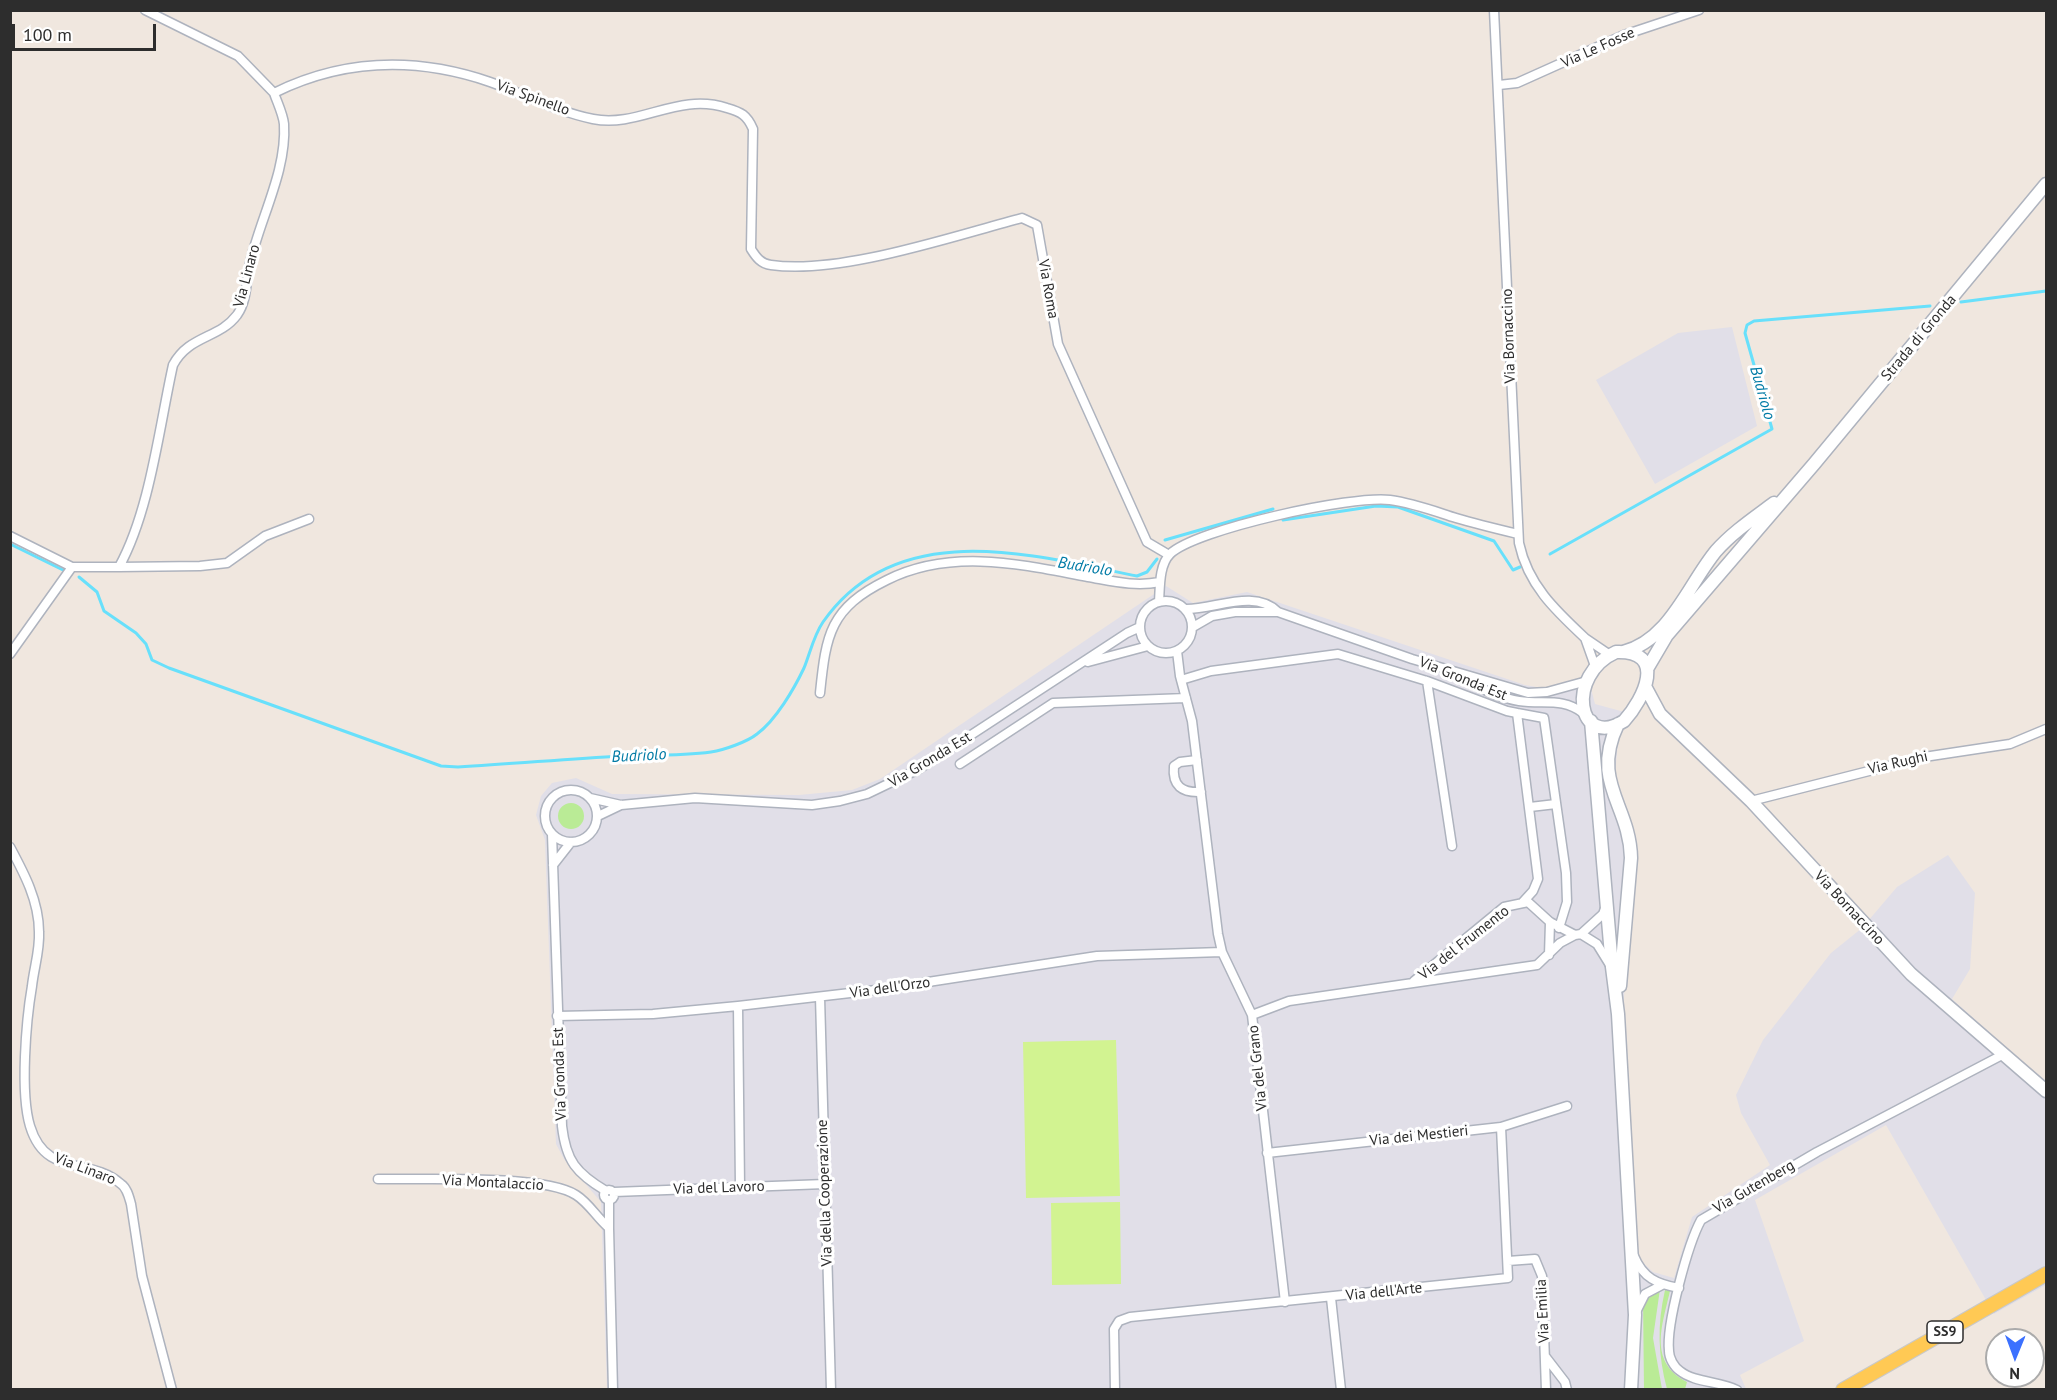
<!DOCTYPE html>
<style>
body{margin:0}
#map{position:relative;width:2057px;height:1400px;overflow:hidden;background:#f0e7df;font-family:"PT Sans",sans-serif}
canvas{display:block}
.frame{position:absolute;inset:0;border:12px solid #2d2d2d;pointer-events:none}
.north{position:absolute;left:1985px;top:1328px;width:60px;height:60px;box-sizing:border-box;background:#fff;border:2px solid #ababab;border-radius:50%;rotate:181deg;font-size:16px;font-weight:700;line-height:24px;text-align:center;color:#2d2d2d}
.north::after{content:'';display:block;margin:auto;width:21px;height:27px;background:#3c71ff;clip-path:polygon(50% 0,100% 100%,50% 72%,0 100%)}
.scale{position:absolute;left:12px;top:24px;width:144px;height:27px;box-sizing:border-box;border:3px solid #2d2d2d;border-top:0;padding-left:8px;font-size:18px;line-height:21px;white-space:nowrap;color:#2d2d2d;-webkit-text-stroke:4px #fff;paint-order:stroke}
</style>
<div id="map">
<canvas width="2057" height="1400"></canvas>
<div class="frame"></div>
<div class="north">N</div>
<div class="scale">100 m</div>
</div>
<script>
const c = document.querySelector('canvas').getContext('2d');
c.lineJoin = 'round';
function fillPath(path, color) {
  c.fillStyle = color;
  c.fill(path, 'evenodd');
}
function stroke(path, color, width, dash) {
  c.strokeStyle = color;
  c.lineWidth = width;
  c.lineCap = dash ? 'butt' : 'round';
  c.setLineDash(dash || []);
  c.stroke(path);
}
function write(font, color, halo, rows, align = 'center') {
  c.font = font + ' "PT Sans",sans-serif';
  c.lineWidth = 6;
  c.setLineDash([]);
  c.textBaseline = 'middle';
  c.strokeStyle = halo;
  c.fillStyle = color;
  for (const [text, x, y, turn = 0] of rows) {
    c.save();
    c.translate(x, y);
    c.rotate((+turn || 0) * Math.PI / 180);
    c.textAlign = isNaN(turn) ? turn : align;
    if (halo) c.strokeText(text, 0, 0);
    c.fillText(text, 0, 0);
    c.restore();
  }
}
fillPath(new Path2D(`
 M 1732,327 L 1757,426 L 1655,484 L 1596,380 L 1678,333 Z
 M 1166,586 L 1193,603 L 1247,592 L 1525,685 L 1548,689 L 1588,677 L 1595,704 L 1628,713 L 1618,743 L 1615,773 L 1623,805 L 1628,921 L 1623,1017 L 1639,1259 L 1653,1272 L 1674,1278 L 1692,1217 L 1770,1165 L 1741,1113 L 1736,1095 L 1763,1040 L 1831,953 L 1862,928 L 1897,887 L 1948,855 L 1975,893 L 1970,969 L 1952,999 L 2046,1083 L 2046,1285 L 1994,1314 L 1886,1125 L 1755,1200 L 1804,1341 L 1740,1375 L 1746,1389 L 607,1389 L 601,1202 L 564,1159 L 556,1144 L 545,840 L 536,815 L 541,796 L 552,783 L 576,778 L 612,794 L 799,795 L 852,790 L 880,779 Z`), '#e1dfe8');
fillPath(new Path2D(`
 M558 816a13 13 0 1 1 26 0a13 13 0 1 1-26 0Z
 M 1660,1289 L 1653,1338 L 1662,1389 L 1644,1389 L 1643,1299 Z
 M 1665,1290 L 1670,1291 C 1662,1326 1648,1362 1687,1382 L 1685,1389 L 1667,1389 C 1658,1355 1657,1325 1665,1290 Z`), '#baeb96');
fillPath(new Path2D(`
 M 1116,1040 L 1120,1196 L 1026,1198 L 1023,1042 Z
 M 1120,1202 L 1121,1284 L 1052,1285 L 1051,1203 Z`), '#d2f391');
stroke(new Path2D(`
 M 1961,302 L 2046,291
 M 1283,520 L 1376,506 L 1398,507 L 1494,541 L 1513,570 L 1520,567
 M 1165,540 L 1273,509
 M 10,544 L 63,570
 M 1550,554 L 1772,429 L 1745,333 L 1747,325 L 1754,321 L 1930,306
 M 79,577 L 97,592 L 104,611 L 136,633 L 146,644 L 152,660 L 169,668 L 441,766 L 458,767 C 512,764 566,759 621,756 C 650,755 682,756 711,752 C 724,750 747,742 757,734 C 776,720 794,689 804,668 C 810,653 814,635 823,622 C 897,516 1032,555 1137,576 L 1147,572 L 1157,559`), '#68e0fb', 3);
const street = new Path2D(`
 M 145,10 L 238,56 L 274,93
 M 1494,10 L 1519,543 C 1528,585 1555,610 1585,638
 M 1499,85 L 1517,83 L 1624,35 L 1699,10
 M 274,93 C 345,58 417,57 490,82 C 524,94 558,112 593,119 C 640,128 677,92 727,108 C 741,112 747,115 753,129 L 751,249 C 756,257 761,264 771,265 C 840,275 953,236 1022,218 L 1037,225 L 1058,344 L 1147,542 L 1169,555
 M 10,536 L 72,567
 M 119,567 L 200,566 L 227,563 L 265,536 L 309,519
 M1140 627a26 26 0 1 1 52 0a26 26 0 1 1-52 0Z
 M 1159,602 C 1160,587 1159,565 1170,554 C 1196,529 1353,495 1390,500 C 1413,503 1434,511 1456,518 C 1476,524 1497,529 1518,534
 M 1185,609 C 1214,610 1254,588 1278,612 L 1412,659 L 1528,693 L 1547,692 L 1587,681
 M 1193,627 L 1212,616 L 1235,612 L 1278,612
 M 1177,651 L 1180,676 L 1192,721 L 1218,934 L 1222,952 L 1252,1015 L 1285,1302
 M 10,654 L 72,567 L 119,567 C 150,511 159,428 173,365 C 189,335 219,339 237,315 C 247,301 246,283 249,267 C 259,220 287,172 284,124 C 283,114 277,102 274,93
 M 1088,662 L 1148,646
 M 1596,669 L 1585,638 L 1610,655
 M 1457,677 C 1477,686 1498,698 1519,701 C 1543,705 1562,697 1583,713
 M 1181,680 L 1211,671 L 1338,654 L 1427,681 L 1452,846
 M 1427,681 L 1507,711 L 1517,713 L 1538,879 L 1533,891 L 1522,903
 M 820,693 C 826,634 830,608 887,580 C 951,548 1020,564 1088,577 C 1112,581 1135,587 1160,582
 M 1517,713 L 1544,718 L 1566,873 L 1567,902 L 1559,928
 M 1197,760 L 1180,762 L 1174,766 C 1172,786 1182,793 1201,792
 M 960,764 L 1053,703 L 1186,698
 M545 816a26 26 0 1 1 52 0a26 26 0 1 1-52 0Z
 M 590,798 L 621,805 L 695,798 L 812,805 L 840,801 L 867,794 L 919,769 L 1127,633 L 1140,627
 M 1751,801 L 1924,757 L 2010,744 L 2046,729
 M 1530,807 L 1556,804
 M 598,816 L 621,805
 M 552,834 L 562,1126 C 566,1161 576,1173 606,1191
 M 10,847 C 24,873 39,901 39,932 C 40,950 34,968 32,986 C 26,1021 20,1093 30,1126 C 46,1179 90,1156 121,1184 C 127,1188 129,1197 131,1204 L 142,1276 L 172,1390
 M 553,865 L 571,842
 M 1581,934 L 1603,914 L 1606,906
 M 1549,955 L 1550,922
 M 1414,981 L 1504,907 L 1528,902 L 1550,922 L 1575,935 L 1581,934 L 1597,944 L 1610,965
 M 820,997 L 831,1390
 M 738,1006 L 740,1187
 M 1252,1015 L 1289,1001 L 1537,965 L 1560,943 L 1575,935
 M 557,1016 L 653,1014 L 738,1006 L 876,990 L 1097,956 L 1222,952
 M 1267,1153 L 1501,1127 L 1567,1106
 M 378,1179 C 422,1180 543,1174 576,1195 C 589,1203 597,1218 609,1228 L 613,1390
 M604 1195a5 5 0 1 1 10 0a5 5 0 1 1-10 0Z
 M 614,1192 L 825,1184
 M 609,1228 L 609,1200
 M 1634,1256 C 1643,1278 1657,1284 1679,1288
 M 1508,1261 L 1535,1259 L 1542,1276 L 1546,1390
 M 1331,1298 L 1341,1390
 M 1637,1310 L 1645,1294 L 1662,1285
 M 1545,1356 L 1565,1382 L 1567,1390
 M 1115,1390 L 1114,1329 L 1119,1321 L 1130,1317 L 1508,1278 L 1501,1127
 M 1737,1390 C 1720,1381 1695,1383 1680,1371 C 1674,1367 1669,1358 1669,1351 C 1666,1324 1688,1244 1701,1220 L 1817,1152 L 2004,1054`);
const secondary = new Path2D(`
 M 1616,652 C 1668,650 1644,699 1624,721 C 1577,750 1565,675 1616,652 Z
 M 1623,652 C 1670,640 1688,585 1716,551 C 1733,532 1754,518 1774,503
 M 1647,669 L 1667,635 L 1814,464 L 2046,184
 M 1646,688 L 1660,714 L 1751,801 L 1911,974 L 2046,1091
 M 1591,721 L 1612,967 L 1618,1014 L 1635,1315 L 1631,1390
 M 1618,724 C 1590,782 1630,805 1631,858 L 1620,986`);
const primary = new Path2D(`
 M 1843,1390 L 2046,1274`);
stroke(street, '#aeb3be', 11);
stroke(secondary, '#aeb3be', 15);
stroke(primary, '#c8c8c8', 16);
stroke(street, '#fff', 8);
stroke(secondary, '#fff', 12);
stroke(primary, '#ffc954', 14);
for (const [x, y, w] of [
 [1945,1332,36]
]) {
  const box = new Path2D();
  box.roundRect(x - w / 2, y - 11, w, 22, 4.5);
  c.fillStyle = '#fff';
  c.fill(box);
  stroke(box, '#2d2d2d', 1.5);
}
write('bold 14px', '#2d2d2d', null, [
 ["SS9",1945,1332]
]);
write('15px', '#2d2d2d', '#fff', [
 ["Via Le Fosse",1598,48,-24],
 ["Via Spinello",533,98,20],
 ["Via Linaro",247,276,-75],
 ["Via Roma",1048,289,80],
 ["Via Bornaccino",1509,336,-92],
 ["Strada di Gronda",1919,338,-50],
 ["Via Gronda Est",1463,679,22],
 ["Via Gronda Est",930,760,-31],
 ["Via Rughi",1898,763,-13],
 ["Via Bornaccino",1849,908,47],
 ["Via del Frumento",1464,943,-38],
 ["Via dell'Orzo",890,988,-8],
 ["Via del Grano",1258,1068,-96],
 ["Via Gronda Est",560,1074,-92],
 ["Via dei Mestieri",1419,1136,-6],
 ["Via Linaro",85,1169,21],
 ["Via Montalaccio",493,1183,3],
 ["Via Gutenberg",1754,1187,-30],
 ["Via del Lavoro",719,1188,-2],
 ["Via della Cooperazione",825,1193,-92],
 ["Via dell'Arte",1384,1292,-6],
 ["Via Emilia",1543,1311,-93]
]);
write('italic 16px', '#017ba6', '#fff', [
 ["Budriolo",1762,393,74],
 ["Budriolo",1085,567,9],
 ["Budriolo",639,756,-3]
]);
</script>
